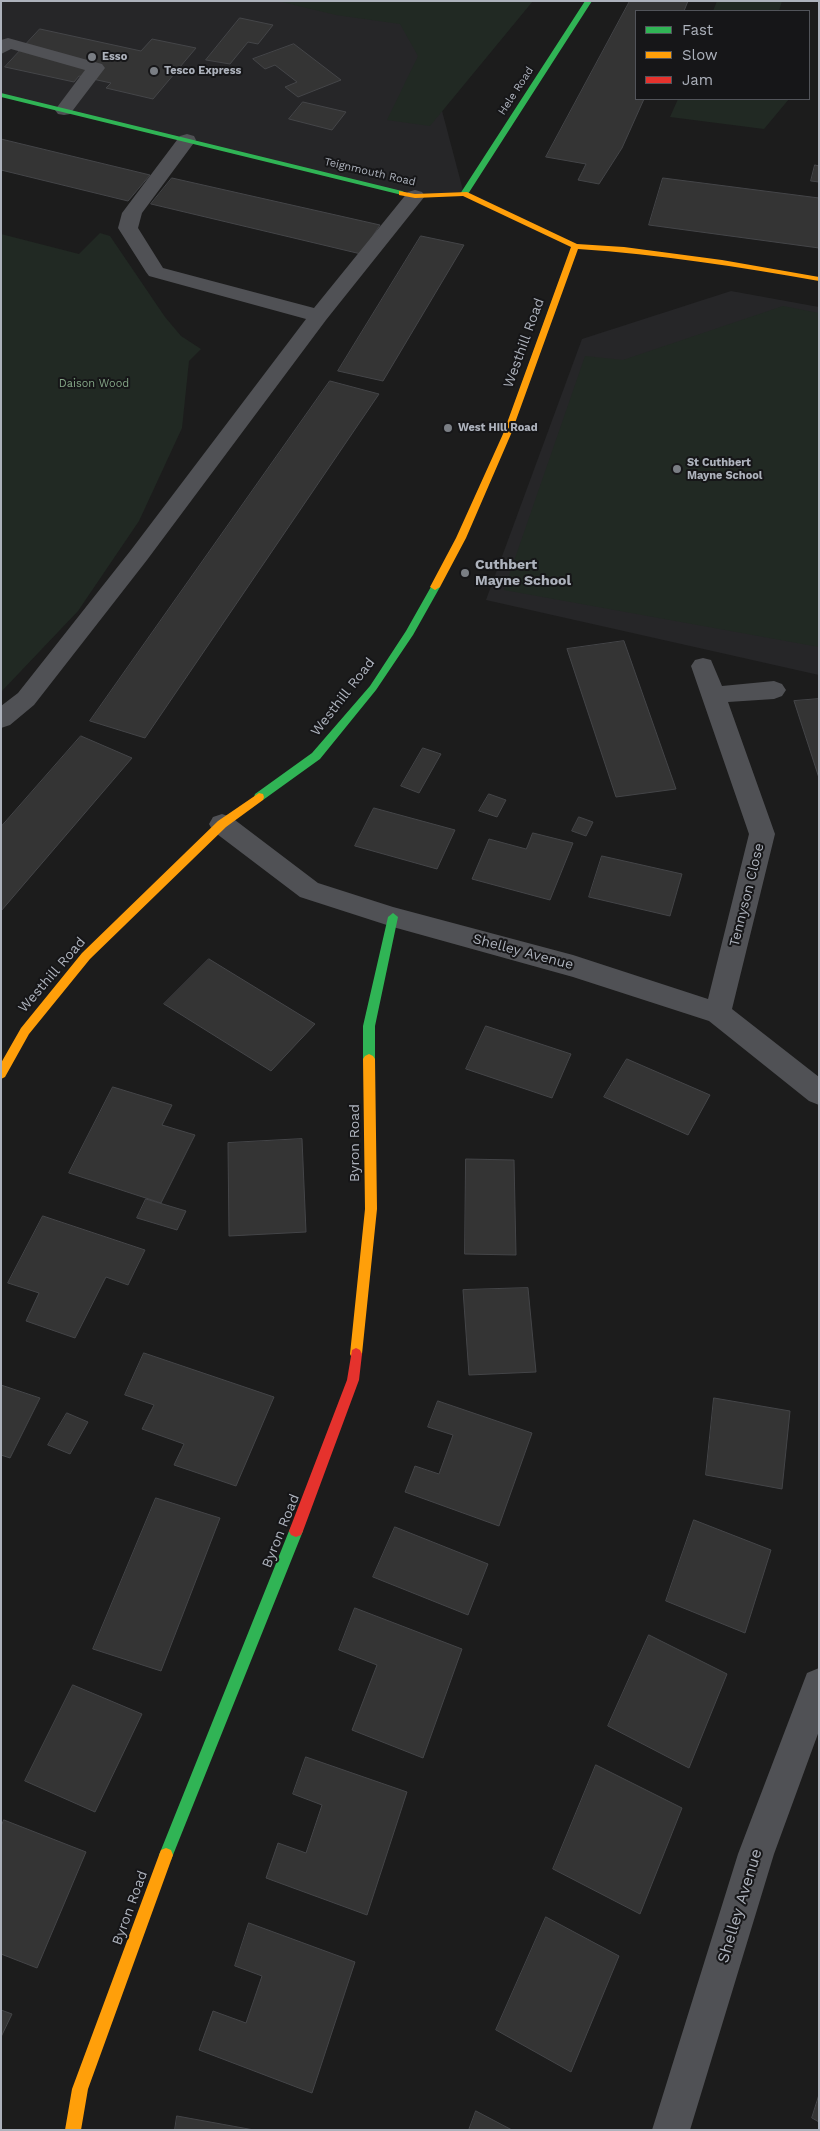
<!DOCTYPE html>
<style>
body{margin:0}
#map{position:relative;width:820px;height:2131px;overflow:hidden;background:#1c1c1c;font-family:"Work Sans",sans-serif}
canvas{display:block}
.frame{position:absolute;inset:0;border:2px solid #adb2bc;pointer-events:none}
.legend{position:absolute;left:635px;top:10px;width:175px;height:90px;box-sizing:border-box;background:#161618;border:1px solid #52545a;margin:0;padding:6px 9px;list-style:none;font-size:15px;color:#adb2bc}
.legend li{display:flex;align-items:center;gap:10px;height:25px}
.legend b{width:25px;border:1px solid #52545a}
</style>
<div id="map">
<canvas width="820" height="2131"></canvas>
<div class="frame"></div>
<ul class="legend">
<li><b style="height:6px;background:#30b455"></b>Fast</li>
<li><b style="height:6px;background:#ff9f0a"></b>Slow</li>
<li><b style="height:6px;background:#e5322d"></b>Jam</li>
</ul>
</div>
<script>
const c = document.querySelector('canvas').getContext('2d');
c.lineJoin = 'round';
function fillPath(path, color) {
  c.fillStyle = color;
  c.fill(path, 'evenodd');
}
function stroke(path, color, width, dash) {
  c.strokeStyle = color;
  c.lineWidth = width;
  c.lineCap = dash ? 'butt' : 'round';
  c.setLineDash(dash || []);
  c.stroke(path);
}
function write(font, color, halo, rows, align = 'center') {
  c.font = font + ' "Work Sans",sans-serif';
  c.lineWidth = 4;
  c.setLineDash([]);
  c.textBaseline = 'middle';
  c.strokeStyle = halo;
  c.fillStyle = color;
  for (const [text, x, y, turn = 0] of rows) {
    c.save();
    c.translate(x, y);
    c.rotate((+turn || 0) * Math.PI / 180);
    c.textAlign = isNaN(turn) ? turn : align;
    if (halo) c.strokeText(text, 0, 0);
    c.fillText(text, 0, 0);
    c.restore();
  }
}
fillPath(new Path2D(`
 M 1,1 L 413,1 L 464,194 L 415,196 L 1,95 Z
 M 731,291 L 819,307 L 819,675 L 486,600 L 582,339 Z`), '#262628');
fillPath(new Path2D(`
 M 278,1 L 533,1 L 430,126 L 387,120 L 418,56 L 400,24 L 336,15 Z
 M 717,1 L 782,1 L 779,11 L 713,11 Z
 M 678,99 L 789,99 L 764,129 L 670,117 Z
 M 100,233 L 110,236 L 165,317 L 181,336 L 201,349 L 189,361 L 182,428 L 139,521 L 78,611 L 1,692 L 1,234 L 79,254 Z
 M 783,306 L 819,313 L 819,647 L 504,590 L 585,356 L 623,360 Z`), '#212923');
const building = new Path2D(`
 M 630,1 L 688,1 L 684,11 L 636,11 L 636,99 L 644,99 L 622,148 L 599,184 L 578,180 L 586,164 L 546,157 Z
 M 240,18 L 273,25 L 258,44 L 248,42 L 230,64 L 206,60 Z
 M 40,29 L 141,51 L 152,39 L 196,48 L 153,99 L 106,88 L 111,83 L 79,76 L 74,82 L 5,67 Z
 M 294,44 L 341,80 L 298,97 L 285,87 L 297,82 L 275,65 L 265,69 L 253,59 Z
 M 303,102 L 346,112 L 332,130 L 289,119 Z
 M 1,139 L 150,175 L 128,201 L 1,170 Z
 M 815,165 L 819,166 L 819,182 L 811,181 Z
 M 172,178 L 380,225 L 361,254 L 151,204 Z
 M 663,178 L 819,198 L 819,248 L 649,225 Z
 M 421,236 L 464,245 L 383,381 L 338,371 Z
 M 330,381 L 379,394 L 145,738 L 90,721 Z
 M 624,641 L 676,789 L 616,797 L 567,649 Z
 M 819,699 L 819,778 L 794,701 Z
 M 81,736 L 132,758 L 1,911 L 1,827 Z
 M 423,748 L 441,754 L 419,793 L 401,786 Z
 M 489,794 L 506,800 L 497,817 L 479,811 Z
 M 374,808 L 455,830 L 437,869 L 355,846 Z
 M 579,817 L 593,822 L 586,836 L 572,831 Z
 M 533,833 L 573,843 L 550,900 L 472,879 L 489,839 L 526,849 Z
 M 602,856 L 682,874 L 670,916 L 589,897 Z
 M 209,959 L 315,1024 L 271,1071 L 164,1004 Z
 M 486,1026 L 571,1054 L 552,1098 L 466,1069 Z
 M 627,1059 L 710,1095 L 688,1135 L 604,1097 Z
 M 113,1087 L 172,1105 L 162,1125 L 195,1135 L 161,1203 L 69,1173 Z
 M 302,1139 L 306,1232 L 229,1236 L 228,1143 Z
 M 466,1159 L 514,1160 L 516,1255 L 465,1254 Z
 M 146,1199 L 186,1211 L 177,1230 L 137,1218 Z
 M 43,1216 L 145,1250 L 128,1285 L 106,1277 L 75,1338 L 26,1321 L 39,1293 L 8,1283 Z
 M 528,1288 L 536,1372 L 469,1375 L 463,1290 Z
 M 144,1353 L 274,1397 L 236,1486 L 174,1465 L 184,1444 L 142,1429 L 154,1405 L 125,1395 Z
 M 1,1385 L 40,1398 L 10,1458 L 1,1455 Z
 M 714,1398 L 790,1411 L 782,1489 L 706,1475 Z
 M 438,1401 L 532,1433 L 499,1526 L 405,1492 L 415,1466 L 439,1474 L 453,1435 L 428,1427 Z
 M 67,1413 L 88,1422 L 70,1454 L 48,1445 Z
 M 156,1498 L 220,1518 L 161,1671 L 93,1649 Z
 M 694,1520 L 771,1550 L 745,1633 L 666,1601 Z
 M 395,1527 L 488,1564 L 468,1615 L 373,1577 Z
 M 355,1608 L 462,1649 L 423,1758 L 352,1730 L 377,1665 L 339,1650 Z
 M 649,1635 L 727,1674 L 689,1768 L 608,1726 Z
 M 73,1685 L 142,1714 L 95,1812 L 25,1781 Z
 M 306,1757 L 407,1792 L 367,1915 L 266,1878 L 278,1843 L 306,1853 L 322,1805 L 293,1794 Z
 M 596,1765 L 682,1808 L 640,1914 L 553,1869 Z
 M 4,1820 L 86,1852 L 37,1968 L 1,1954 L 1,1827 Z
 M 546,1917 L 619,1956 L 571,2072 L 496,2030 Z
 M 249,1923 L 355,1962 L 312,2093 L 199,2050 L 213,2011 L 246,2023 L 262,1976 L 235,1966 Z
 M 1,2010 L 12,2014 L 1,2037 Z
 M 819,2095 L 819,2122 L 812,2118 Z
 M 476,2111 L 512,2130 L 469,2130 Z
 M 177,2116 L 254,2130 L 175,2130 Z`);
fillPath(building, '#343434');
stroke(building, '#444548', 1);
fillPath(new Path2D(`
 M 8,38 L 102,64 L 105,68 L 70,114 L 64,115 L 58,114 L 55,110 L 85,70 L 11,49 L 1,54 L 1,40 Z
 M 187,134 L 194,136 L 196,140 L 142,213 L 138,228 L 163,268 L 314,308 L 408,192 L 415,190 L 422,192 L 425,196 L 326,320 L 147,560 L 34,705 L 10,725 L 1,728 L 1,706 L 18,693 L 131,550 L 306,319 L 149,276 L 146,272 L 118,228 L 122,213 L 180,136 Z`), '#505155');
fillPath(new Path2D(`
 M 703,658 L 711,660 L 722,686 L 774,681 L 782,684 L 786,690 L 782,696 L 774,699 L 728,702 L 775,834 L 732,1009 L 819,1077 L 819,1105 L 809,1101 L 709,1021 L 573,977 L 393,927 L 300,897 L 213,831 L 209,824 L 213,817 L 222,814 L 231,817 L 318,883 L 393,907 L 573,955 L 708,999 L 749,834 L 691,666 L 695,660 Z
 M 819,1668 L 819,1731 L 774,1854 L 690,2130 L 652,2130 L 738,1854 L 807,1673 Z`), '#505155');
fillPath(new Path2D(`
 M 585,1 L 592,1 L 468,194 L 461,196 L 460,194 Z
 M 1,93 L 402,191 L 406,193 L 402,195 L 1,97 Z
 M 435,584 L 440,587 L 413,635 L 376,690 L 320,759 L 263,800 L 255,800 L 254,797 L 255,794 L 312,753 L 370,686 L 406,631 L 432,585 Z
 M 393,913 L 398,917 L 375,1026 L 375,1059 L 373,1062 L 365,1062 L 363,1059 L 363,1026 L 388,917 Z
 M 296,1525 L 301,1527 L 303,1531 L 173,1855 L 171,1860 L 166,1862 L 161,1860 L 159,1855 L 289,1531 L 291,1527 Z`), '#30b455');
fillPath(new Path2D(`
 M 399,191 L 415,194 L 467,192 L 577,244 L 624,247 L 722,260 L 819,277 L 819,281 C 739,267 659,254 578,249 L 511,434 L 466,538 L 440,587 L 435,590 L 430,587 L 456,538 L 503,434 L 571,247 L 463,196 L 415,198 L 399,195 Z
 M 259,793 L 263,794 L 264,797 L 263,800 L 226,827 L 90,959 L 29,1034 L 5,1077 L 1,1079 L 1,1063 L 21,1028 L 82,953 L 218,821 Z
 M 369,1054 L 373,1056 L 375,1059 L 377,1209 L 362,1354 L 360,1358 L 356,1360 L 352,1358 L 350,1354 L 365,1209 L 363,1059 L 365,1056 Z
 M 166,1848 L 171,1850 L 173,1855 L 88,2089 L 81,2130 L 65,2130 L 72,2089 L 159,1855 L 161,1850 Z`), '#ff9f0a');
fillPath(new Path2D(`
 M 356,1348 L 360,1350 L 362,1354 L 359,1380 L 303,1531 L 301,1535 L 296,1537 L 291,1535 L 289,1531 L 347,1380 L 352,1350 Z`), '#e5322d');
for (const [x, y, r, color] of [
 [92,57,5,"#7a7e84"],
 [154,71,5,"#7a7e84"],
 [448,428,5,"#7a7e84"],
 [677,469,5,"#7a7e84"],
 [465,573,5,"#7a7e84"]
]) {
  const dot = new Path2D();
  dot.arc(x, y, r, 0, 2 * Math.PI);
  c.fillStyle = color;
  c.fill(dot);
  stroke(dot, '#161618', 2);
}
write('bold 11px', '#adb2bc', '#161618', [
 ["Esso",102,57],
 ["Tesco Express",164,71],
 ["West Hill Road",458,428],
 ["St Cuthbert",687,463],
 ["Mayne School",687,476]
], 'left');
write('11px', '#adb2bc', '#161618', [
 ["Hele Road",516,91,-57],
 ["Teignmouth Road",370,172,13]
]);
write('11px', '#85a787', '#161618', [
 ["Daison Wood",94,384]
]);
write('14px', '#adb2bc', '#161618', [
 ["Westhill Road",524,343,-70],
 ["Westhill Road",343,697,-52],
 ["Tennyson Close",747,895,-76],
 ["Shelley Avenue",523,952,15],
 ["Westhill Road",52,975,-49],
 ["Byron Road",355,1143,-90],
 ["Byron Road",281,1531,-68],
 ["Byron Road",130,1908,-70]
]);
write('bold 14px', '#adb2bc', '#161618', [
 ["Cuthbert",475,565],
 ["Mayne School",475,581]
], 'left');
write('16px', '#adb2bc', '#161618', [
 ["Shelley Avenue",740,1906,-73]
]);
</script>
